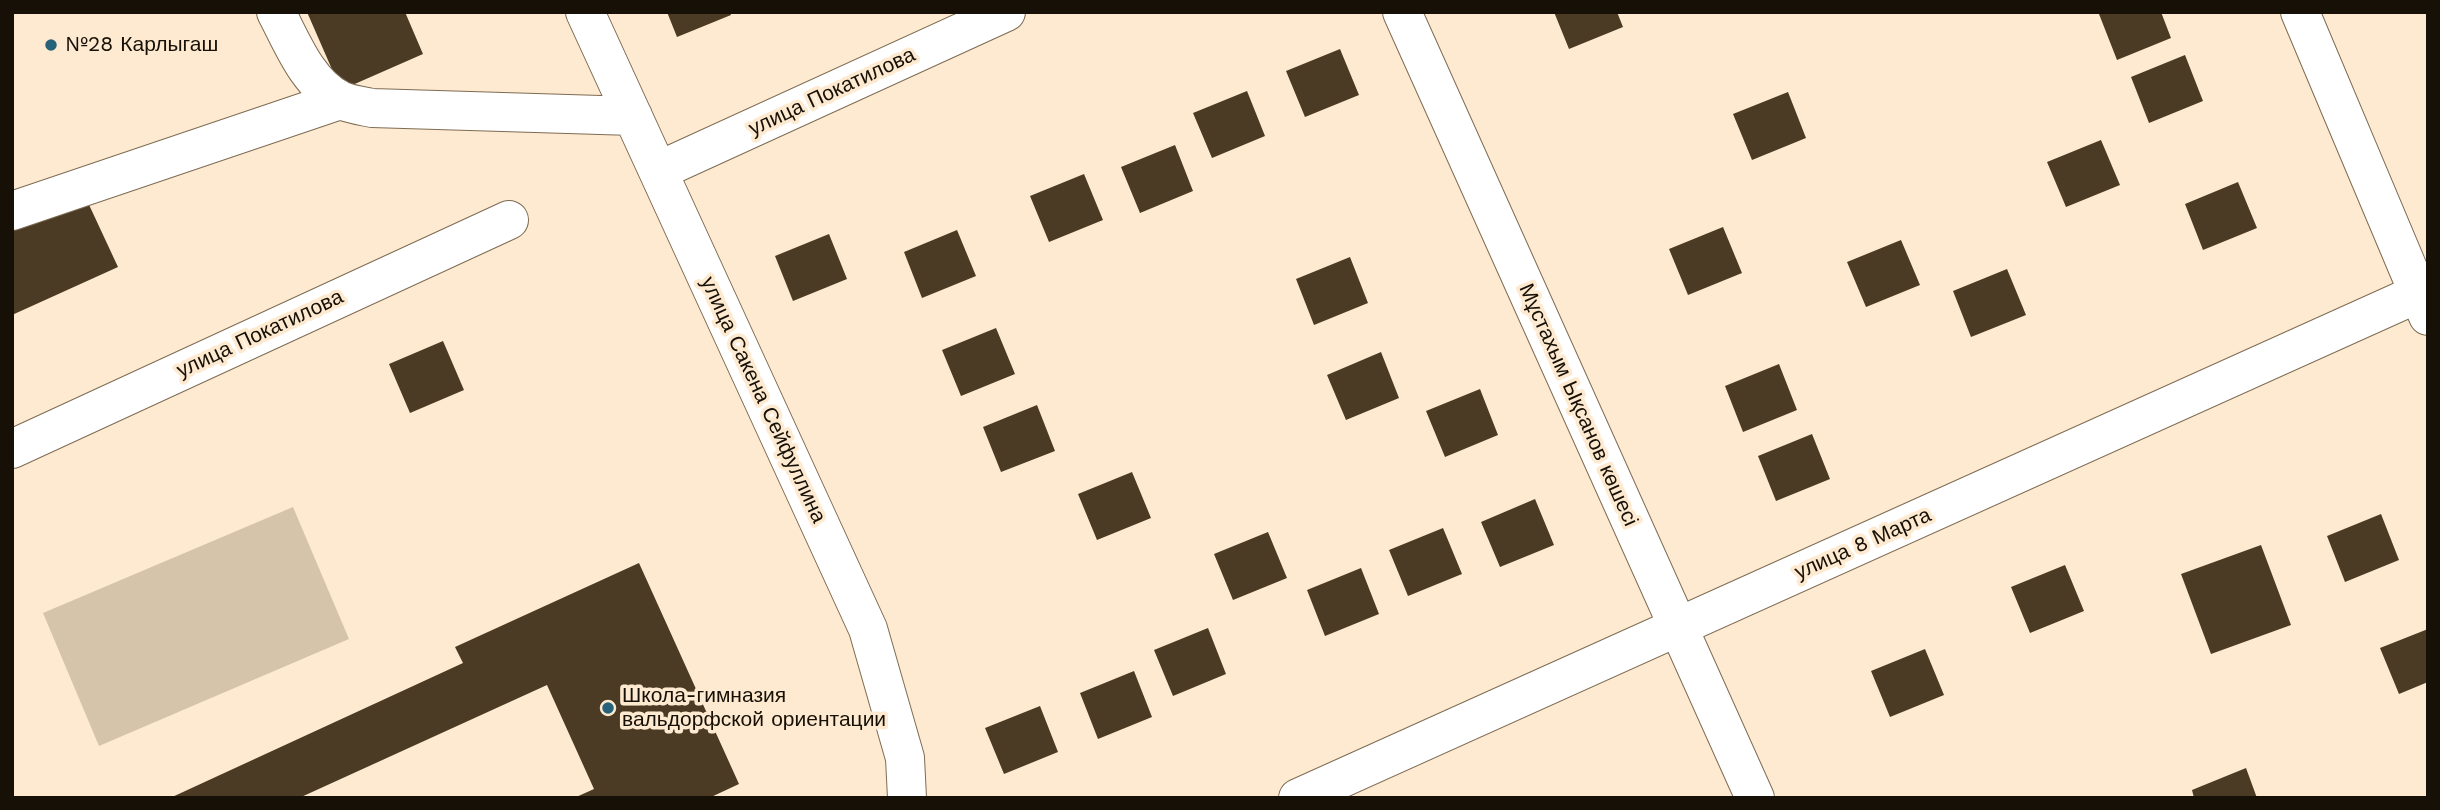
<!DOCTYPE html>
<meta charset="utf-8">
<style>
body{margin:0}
#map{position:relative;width:2440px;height:810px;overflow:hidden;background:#feead0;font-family:"Work Sans",sans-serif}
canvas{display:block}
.frame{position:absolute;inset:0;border:14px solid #161007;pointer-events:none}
</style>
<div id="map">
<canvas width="2440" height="810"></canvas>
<div class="frame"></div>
</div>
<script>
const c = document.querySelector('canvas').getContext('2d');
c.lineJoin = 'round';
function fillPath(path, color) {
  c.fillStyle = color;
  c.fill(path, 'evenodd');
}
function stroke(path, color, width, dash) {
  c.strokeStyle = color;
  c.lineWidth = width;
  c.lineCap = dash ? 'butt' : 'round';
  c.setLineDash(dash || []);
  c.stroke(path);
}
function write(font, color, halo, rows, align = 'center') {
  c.font = font + ' "Work Sans",sans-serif';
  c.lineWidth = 7;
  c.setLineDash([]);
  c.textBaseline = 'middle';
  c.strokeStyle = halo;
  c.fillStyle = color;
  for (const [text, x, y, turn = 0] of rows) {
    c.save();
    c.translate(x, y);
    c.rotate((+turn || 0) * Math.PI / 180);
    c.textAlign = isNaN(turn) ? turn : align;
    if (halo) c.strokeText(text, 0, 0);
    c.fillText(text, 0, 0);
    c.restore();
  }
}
fillPath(new Path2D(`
 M 293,507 L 349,639 L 99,746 L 43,613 Z`), '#d6c4aa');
fillPath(new Path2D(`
 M 307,12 L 405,12 L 423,54 L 341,90 Z
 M 667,12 L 730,12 L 731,15 L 677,37 Z
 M 1554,12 L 1617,12 L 1623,27 L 1569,49 Z
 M 2103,12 L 2161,12 L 2171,38 L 2117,60 L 2099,14 Z
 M 1340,49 L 1359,95 L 1305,117 L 1286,71 Z
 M 2185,55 L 2203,101 L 2149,123 L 2131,77 Z
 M 1247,91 L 1265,136 L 1212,158 L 1193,113 Z
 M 1788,92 L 1806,138 L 1752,160 L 1733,114 Z
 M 2101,140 L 2120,185 L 2066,207 L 2047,162 Z
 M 1175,145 L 1193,191 L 1140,213 L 1121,167 Z
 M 1084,174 L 1103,220 L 1049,242 L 1030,196 Z
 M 2238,182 L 2257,228 L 2203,250 L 2185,204 Z
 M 84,194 L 118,267 L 12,315 L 12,227 Z
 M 1723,227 L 1742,273 L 1688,295 L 1669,249 Z
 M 957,230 L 976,276 L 922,298 L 904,252 Z
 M 829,234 L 847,279 L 793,301 L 775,256 Z
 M 1901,240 L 1920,285 L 1866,307 L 1847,262 Z
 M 1350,257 L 1368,303 L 1314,325 L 1296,279 Z
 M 2007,269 L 2026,315 L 1971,337 L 1953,291 Z
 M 996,328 L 1015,374 L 961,396 L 942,350 Z
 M 443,341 L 464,390 L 410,413 L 389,364 Z
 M 1381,352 L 1399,398 L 1346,420 L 1327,375 Z
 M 1779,364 L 1797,410 L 1743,432 L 1725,386 Z
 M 1480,389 L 1498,435 L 1445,457 L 1426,411 Z
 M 1037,405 L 1055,451 L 1001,472 L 983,427 Z
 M 1812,434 L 1830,479 L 1776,501 L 1758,456 Z
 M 1132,472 L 1151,518 L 1097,540 L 1078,494 Z
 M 1535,499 L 1554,545 L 1500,567 L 1481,522 Z
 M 2381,514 L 2399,560 L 2345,582 L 2327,536 Z
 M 1443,528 L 1462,574 L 1408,596 L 1389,550 Z
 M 1268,532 L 1287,578 L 1233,600 L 1214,554 Z
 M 2261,545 L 2291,625 L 2211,654 L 2181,574 Z
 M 639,563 L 739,784 L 709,798 L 574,798 L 594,789 L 547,685 L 299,798 L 170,798 L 463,663 L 455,647 Z
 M 2065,565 L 2084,611 L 2030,633 L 2011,587 Z
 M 1361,568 L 1379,614 L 1325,636 L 1307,590 Z
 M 1208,628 L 1226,674 L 1173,696 L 1154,650 Z
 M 2428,629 L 2428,682 L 2399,694 L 2380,648 Z
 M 1925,649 L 1944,695 L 1890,717 L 1871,671 Z
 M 1134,671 L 1152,717 L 1098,739 L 1080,693 Z
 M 1040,706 L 1058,752 L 1004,774 L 985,728 Z
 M 2246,768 L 2257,798 L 2194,798 L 2192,790 Z`), '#4b3b24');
const minor = new Path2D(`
 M 276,12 C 292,42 307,83 340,100 C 349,104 362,106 372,108 L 633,116
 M 585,12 L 868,629 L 905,758 L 907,798
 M 1402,12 L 1755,798
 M 2300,12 L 2428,316
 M 658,171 L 1006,12
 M 12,211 L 340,100
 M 12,449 L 509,220
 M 1298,798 L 2428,289`);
stroke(minor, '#7d6c54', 40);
stroke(minor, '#fff', 38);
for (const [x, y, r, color] of [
 [51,45,7,"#26637a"],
 [608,708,7,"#26637a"]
]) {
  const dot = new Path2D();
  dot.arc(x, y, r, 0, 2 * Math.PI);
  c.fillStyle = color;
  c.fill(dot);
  stroke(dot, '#feead0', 2.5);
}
write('21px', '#161007', '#feead0', [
 ["№28 Карлыгаш",65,45],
 ["Школа-гимназия",622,696],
 ["вальдорфской ориентации",622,720]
], 'left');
write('21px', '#161007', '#feead0', [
 ["улица Покатилова",832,92,-25],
 ["улица Покатилова",260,334,-25],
 ["улица Сакена Сейфуллина",763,400,65],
 ["Мұстахым Ықсанов көшесі",1578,405,66],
 ["улица 8 Марта",1863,544,-24]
]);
</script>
